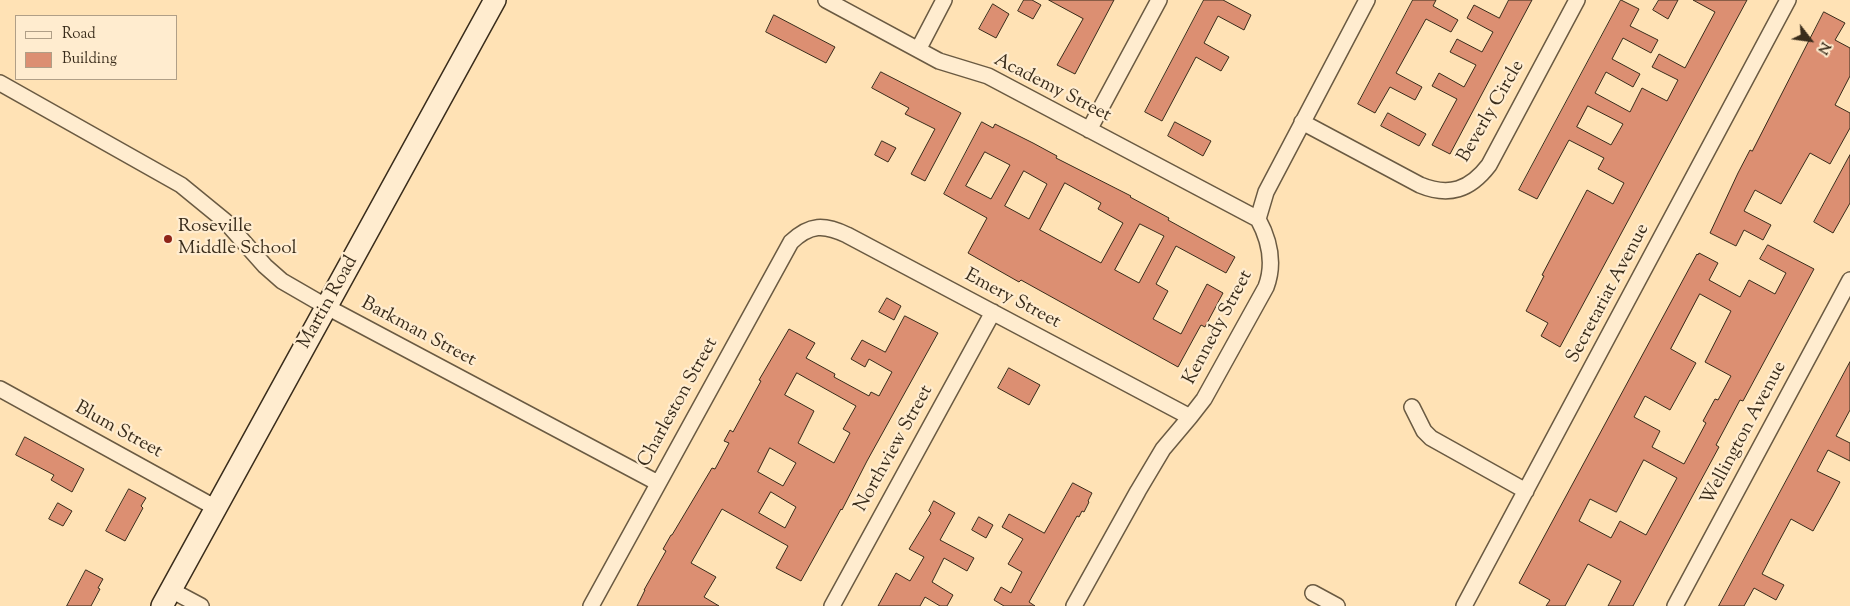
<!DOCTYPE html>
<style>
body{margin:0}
#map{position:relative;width:1850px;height:606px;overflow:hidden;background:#ffe2b5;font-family:"Sorts Mill Goudy",serif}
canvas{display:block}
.legend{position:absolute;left:15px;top:15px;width:162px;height:65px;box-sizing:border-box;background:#ffeccf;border:1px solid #b09f87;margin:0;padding:6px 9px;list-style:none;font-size:15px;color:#392c1b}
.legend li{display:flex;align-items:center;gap:10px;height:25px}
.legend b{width:25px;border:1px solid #b09f87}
.north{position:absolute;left:1785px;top:15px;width:50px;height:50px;-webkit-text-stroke:4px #ffeccf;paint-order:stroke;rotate:120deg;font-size:14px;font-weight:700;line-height:20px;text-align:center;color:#392c1b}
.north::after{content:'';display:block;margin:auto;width:18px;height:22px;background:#392c1b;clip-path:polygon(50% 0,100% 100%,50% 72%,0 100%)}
</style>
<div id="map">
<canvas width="1850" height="606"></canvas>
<ul class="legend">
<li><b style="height:6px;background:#ffeccf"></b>Road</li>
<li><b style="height:14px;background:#dc8f72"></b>Building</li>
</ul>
<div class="north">N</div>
</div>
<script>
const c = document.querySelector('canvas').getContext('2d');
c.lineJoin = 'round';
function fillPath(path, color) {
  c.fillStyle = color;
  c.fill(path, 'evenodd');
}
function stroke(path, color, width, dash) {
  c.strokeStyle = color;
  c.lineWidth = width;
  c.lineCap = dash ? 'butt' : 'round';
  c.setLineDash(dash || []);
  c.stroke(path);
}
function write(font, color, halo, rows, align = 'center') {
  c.font = font + ' "Sorts Mill Goudy",serif';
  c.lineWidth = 4.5;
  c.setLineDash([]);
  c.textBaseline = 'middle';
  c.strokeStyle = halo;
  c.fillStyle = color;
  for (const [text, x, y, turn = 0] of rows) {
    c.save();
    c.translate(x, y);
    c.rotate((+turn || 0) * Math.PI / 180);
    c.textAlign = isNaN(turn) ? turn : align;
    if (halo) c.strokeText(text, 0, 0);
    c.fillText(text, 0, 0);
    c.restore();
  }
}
const building = new Path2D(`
 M 1024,0 L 1032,0 L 1041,5 L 1033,19 L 1018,11 Z
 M 1049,0 L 1114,0 L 1075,74 L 1057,65 L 1083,19 Z
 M 1204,0 L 1223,0 L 1251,15 L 1244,30 L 1218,16 L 1204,43 L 1229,57 L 1221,71 L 1196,57 L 1162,121 L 1145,112 Z
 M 1413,0 L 1436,0 L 1433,6 L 1458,20 L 1451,32 L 1426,19 L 1396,73 L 1422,87 L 1415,100 L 1390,87 L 1375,113 L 1358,104 Z
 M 1509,0 L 1532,0 L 1450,154 L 1432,145 L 1457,99 L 1432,86 L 1439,73 L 1464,87 L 1476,65 L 1450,52 L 1457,39 L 1482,52 L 1493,32 L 1467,18 L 1474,5 L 1499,18 Z
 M 1621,0 L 1639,9 L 1630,26 L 1658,40 L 1651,53 L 1623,38 L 1612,59 L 1640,74 L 1633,87 L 1606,72 L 1595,93 L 1630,112 L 1642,88 L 1667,101 L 1678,80 L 1652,67 L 1659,54 L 1685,68 L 1715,12 L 1693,0 L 1747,0 L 1560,347 L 1541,336 L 1548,323 L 1526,311 L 1544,276 L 1542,275 L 1587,190 L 1613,204 L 1624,183 L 1598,169 L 1604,158 L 1569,140 L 1537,199 L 1519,190 ZM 1588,106 L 1623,124 L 1611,145 L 1577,127 Z
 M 1659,0 L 1678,0 L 1668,19 L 1653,10 Z
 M 993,4 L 1009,14 L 996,38 L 979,29 Z
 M 1824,12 L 1845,23 L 1835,40 L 1850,48 L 1850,76 L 1835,105 L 1850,113 L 1850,128 L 1830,164 L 1810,153 L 1781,204 L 1755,190 L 1744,211 L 1771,225 L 1763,240 L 1744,230 L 1736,246 L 1710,233 L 1738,173 L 1750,150 L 1752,151 Z
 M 774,15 L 835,47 L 826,63 L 766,32 Z
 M 881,72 L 961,113 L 925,181 L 911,174 L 935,129 L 905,114 L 909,108 L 872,88 Z
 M 1388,113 L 1426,134 L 1419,146 L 1381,126 Z
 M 982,122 L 993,128 L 995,124 L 1033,143 L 1057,156 L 1056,158 L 1131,196 L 1130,197 L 1169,218 L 1168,220 L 1235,257 L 1226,273 L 1176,246 L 1156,284 L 1168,291 L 1153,319 L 1181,334 L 1207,284 L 1223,293 L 1205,327 L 1201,325 L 1178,367 L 1021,280 L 1019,282 L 968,253 L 987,218 L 944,194 ZM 985,152 L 1010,165 L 991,199 L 966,186 ZM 1024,171 L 1047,184 L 1029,219 L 1005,206 ZM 1065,183 L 1101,203 L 1098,209 L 1123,223 L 1101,263 L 1040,230 ZM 1140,224 L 1164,236 L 1139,283 L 1115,270 Z
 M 1175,122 L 1211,141 L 1203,156 L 1168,136 Z
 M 882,141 L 896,148 L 888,162 L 875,155 Z
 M 1850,155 L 1850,203 L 1833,233 L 1814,222 Z
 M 1768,245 L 1814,269 L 1743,401 L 1740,400 L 1716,445 L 1719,447 L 1633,606 L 1608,606 L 1621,581 L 1588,564 L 1565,606 L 1546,606 L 1550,600 L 1519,583 L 1697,254 L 1698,255 L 1699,253 L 1718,263 L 1709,280 L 1740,297 L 1749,280 L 1775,294 L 1786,273 L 1760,259 ZM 1700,294 L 1731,311 L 1705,362 L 1731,376 L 1718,400 L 1715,399 L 1703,421 L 1706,423 L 1684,464 L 1652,447 L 1660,431 L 1634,417 L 1645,396 L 1670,410 L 1696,363 L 1671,349 ZM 1644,460 L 1677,478 L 1646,535 L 1620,521 L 1611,538 L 1579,521 L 1590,499 L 1616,512 Z
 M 887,298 L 901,306 L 894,320 L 879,312 Z
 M 905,316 L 938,333 L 867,461 L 842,510 L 841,509 L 801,581 L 776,568 L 788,546 L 722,509 L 691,563 L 716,577 L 704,597 L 719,606 L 637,606 L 645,590 L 644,590 L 666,551 L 663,549 L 671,535 L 672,535 L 712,468 L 715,469 L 729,443 L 724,441 L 730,430 L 733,432 L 761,381 L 759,380 L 789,329 L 815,343 L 806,358 L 835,374 L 834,377 L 869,396 L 871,392 L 879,396 L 892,372 L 869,359 L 865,367 L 851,359 L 862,340 L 885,352 ZM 797,373 L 856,406 L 843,429 L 850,433 L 834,463 L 798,443 L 814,411 L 785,395 ZM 770,448 L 796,463 L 783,486 L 758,472 ZM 771,492 L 796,507 L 785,528 L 759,513 Z
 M 1850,362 L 1850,410 L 1836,436 L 1850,443 L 1850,461 L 1828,450 L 1817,471 L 1840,482 L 1832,497 L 1813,531 L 1791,519 L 1776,547 L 1762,574 L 1784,585 L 1776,600 L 1754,588 L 1744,606 L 1719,606 Z
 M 1009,368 L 1040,385 L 1029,405 L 998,388 Z
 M 25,437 L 84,469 L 72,492 L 51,480 L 54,475 L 16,455 Z
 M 1073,483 L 1092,493 L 1088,501 L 1089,502 L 1084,512 L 1082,511 L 1079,517 L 1077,516 L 1029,602 L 1035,606 L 1004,606 L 994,600 L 1001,587 L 1011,593 L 1022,572 L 1008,564 L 1023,539 L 1002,527 L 1009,514 L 1044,533 Z
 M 129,489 L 146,498 L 141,506 L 143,508 L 125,541 L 106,531 Z
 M 934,501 L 955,513 L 940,540 L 974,558 L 967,571 L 944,558 L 932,582 L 953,595 L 947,606 L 940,606 L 925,597 L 920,606 L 878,606 L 896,573 L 910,581 L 924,557 L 909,549 L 931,513 L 929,511 Z
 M 58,503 L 72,511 L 63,526 L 49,519 Z
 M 979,517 L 993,525 L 986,538 L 972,530 Z
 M 86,570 L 103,579 L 98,588 L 100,589 L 91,606 L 67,606 Z`);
fillPath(building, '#dc8f72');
stroke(building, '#392c1b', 1);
const street = new Path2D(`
 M 826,0 L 939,61 L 988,76 L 1258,219
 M 919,48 L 944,0
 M 0,83 L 181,185 L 225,221 L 265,266 L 282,281 L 327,307 L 658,483
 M 1302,122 L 1420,185 C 1449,197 1470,190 1489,165 L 1577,0
 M 1089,130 L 1159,0
 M 0,389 L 216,508
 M 1412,407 L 1424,431 L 1431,438 L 1526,491
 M 171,590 L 201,606
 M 1313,593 L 1337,606
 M 591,606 L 791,242 C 810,224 824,224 847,235 L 1190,417
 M 832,606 L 993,312
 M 1074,606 L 1138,491 L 1163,449 L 1190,417 L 1204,399 L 1266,287 C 1275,263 1270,241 1258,219 L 1266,192 L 1367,0
 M 1464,606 L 1788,0
 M 1675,606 L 1850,280`);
const secondary = new Path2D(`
 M 162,606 L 495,0`);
stroke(street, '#6a5a42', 18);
stroke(secondary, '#392c1b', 24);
stroke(street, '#ffeccf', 15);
stroke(secondary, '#ffeccf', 21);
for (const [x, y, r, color] of [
 [168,239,5,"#8f2418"]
]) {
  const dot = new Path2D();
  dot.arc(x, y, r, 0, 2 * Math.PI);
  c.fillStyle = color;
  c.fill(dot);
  stroke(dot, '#ffeccf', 2);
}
write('19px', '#392c1b', '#ffeccf', [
 ["Academy Street",1052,89,27],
 ["Beverly Circle",1492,112,-60],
 ["Secretariat Avenue",1609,294,-62],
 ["Emery Street",1012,300,28],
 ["Martin Road",329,303,-61],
 ["Kennedy Street",1219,328,-62],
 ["Barkman Street",418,333,28],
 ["Charleston Street",679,403,-61],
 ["Blum Street",118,431,29],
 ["Wellington Avenue",1745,434,-62],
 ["Northview Street",895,449,-61]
]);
write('19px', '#392c1b', '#ffeccf', [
 ["Roseville",178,228],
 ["Middle School",178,250]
], 'left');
</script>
